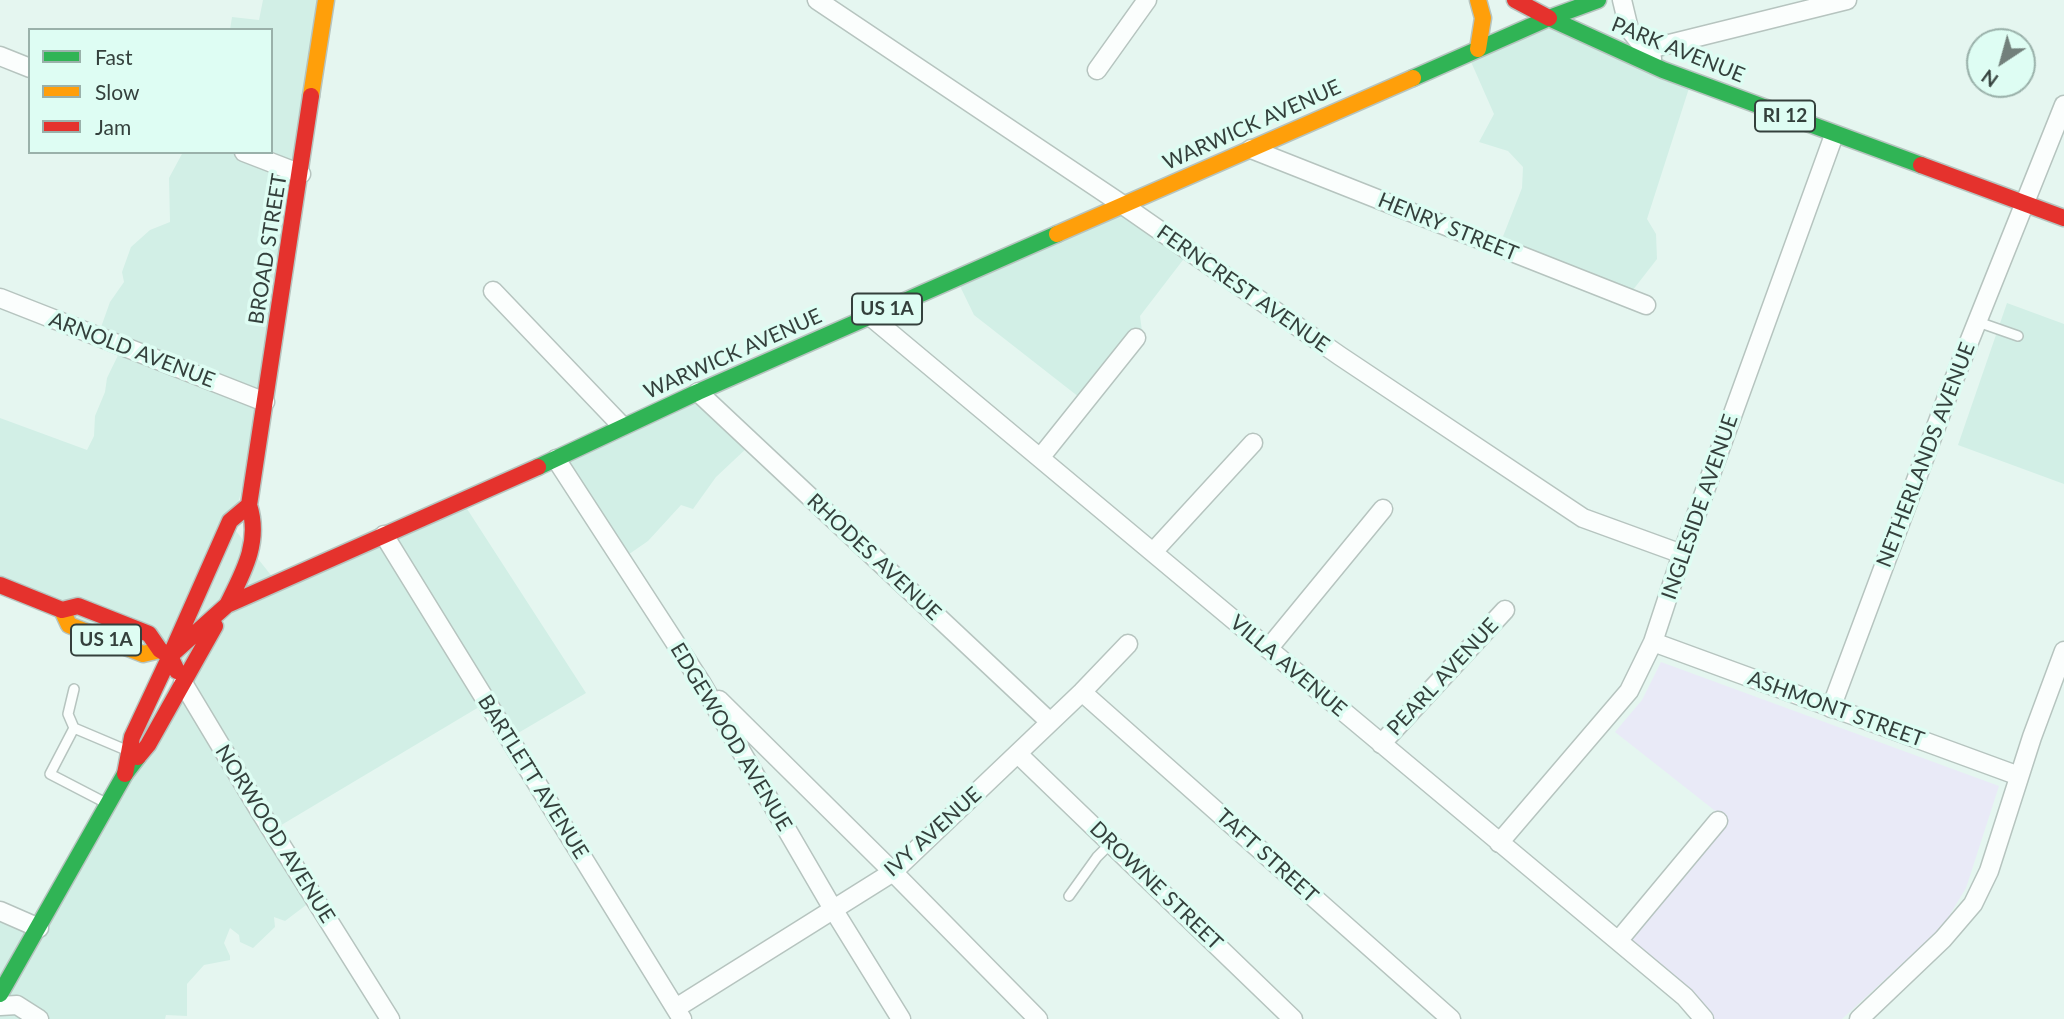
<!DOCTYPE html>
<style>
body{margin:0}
#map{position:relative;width:2064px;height:1019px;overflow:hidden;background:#e5f6f0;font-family:Lato,sans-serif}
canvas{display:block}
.legend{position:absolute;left:28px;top:28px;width:245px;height:126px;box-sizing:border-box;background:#defdf3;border:2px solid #9ab1aa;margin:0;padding:9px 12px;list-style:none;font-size:21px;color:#34403c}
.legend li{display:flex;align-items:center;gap:14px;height:35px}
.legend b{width:35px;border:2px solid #9ab1aa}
.north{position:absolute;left:1966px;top:28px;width:70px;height:70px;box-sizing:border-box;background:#defdf3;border:2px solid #9ab1aa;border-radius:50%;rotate:216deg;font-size:19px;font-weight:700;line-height:28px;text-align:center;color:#34403c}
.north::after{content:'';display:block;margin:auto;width:24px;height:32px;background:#72807b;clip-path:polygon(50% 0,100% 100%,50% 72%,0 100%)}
</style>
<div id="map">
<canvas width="2064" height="1019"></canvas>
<ul class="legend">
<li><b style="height:9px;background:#30b455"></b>Fast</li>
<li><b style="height:9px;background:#ff9f0a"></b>Slow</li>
<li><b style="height:9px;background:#e5322d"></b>Jam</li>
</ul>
<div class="north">N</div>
</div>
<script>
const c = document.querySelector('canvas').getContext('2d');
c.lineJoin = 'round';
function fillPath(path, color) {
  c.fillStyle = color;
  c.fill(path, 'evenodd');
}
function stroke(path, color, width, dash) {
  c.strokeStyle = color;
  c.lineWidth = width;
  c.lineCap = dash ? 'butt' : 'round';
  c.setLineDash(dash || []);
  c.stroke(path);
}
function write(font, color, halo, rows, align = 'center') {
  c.font = font + ' Lato,sans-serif';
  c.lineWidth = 7;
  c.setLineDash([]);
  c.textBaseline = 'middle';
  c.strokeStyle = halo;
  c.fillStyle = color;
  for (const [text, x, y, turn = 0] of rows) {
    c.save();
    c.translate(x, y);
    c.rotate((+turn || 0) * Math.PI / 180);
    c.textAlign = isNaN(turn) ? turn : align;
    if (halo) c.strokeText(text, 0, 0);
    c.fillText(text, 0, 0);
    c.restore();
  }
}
fillPath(new Path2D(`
 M 263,0 L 324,0 L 260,421 L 232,526 L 274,579 L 460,498 L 586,693 L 508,739 L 484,704 L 278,827 L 318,896 L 285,921 L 274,917 L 275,927 L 253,948 L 240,942 L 239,935 L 230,928 L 224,943 L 230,956 L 230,960 L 204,965 L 187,984 L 187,1016 L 166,1015 L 165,1019 L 0,1019 L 0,906 L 36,921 L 179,669 L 0,585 L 0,418 L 87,450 L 94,436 L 95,416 L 105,392 L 107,378 L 123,345 L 100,330 L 110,302 L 124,282 L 122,272 L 131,247 L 150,230 L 170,222 L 169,178 L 183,152 L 271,152 L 271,30 L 230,30 L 232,17 L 259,20 Z
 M 1545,18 L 1691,82 L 1647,219 L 1656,234 L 1657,259 L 1629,295 L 1500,244 L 1522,188 L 1523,167 L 1508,151 L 1479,142 L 1494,114 L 1468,55 Z
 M 1119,206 L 1186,256 L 1140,316 L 1142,331 L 1097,388 L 1084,401 L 974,315 L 957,280 Z
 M 2007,303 L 2064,324 L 2064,484 L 1958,445 Z
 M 689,396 L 749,446 L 716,477 L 693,509 L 681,505 L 648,541 L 622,559 L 563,451 Z`), '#d2efe6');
fillPath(new Path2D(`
 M 1661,662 L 1999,786 L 1966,888 L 1943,926 L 1842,1019 L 1713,1019 L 1691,994 L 1628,942 L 1728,821 L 1615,732 L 1642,700 Z`), '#e9eaf7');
const lane = new Path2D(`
 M 1978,322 L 2018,336
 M 74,689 L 68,714 L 74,728
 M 104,802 L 50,774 L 74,728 L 126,750
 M 1069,896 L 1097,857 L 1111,843`);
const street = new Path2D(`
 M 817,0 L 1123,205 L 1340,356 L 1583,518 L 1682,554
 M 1622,0 L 1629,29 L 1652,58
 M 1645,50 L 1847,0
 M 0,56 L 30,68
 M 1097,70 L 1147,0
 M 1251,149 L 1646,305
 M 244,152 L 301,174
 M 493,291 L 622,426
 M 0,298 L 265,402
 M 870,316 L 1618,941 L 1685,997 L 1704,1019
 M 698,392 L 1050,722
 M 1040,458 L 1136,338
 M 556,459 L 702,684 L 833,909 L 901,1019
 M 384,535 L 682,1019
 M 1153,552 L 1253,443
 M 1653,642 L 2019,776
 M 1268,649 L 1383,509
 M 183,683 L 261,813 L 390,1019
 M 1082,692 L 1451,1019
 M 719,700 L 893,872 L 1038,1019
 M 1831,708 L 1949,392 L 2064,105
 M 1381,744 L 1505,610
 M 1018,754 L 1293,1019
 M 1499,843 L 1629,691 L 1653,642 L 1682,554 L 1834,135
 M 0,911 L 39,928
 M 1618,941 L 1718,821
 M 0,1006 L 17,1005 L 39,1019
 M 676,1008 L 893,872 L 1082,692 L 1128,644
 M 1859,1019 L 1943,939 L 1973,904 L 1989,871 L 2032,737 L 2064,651`);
const fast = new Path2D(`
 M 1549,18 L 1663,70 L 1921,165
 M 1413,78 L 1549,18 L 1598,0
 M 538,467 L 698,392 L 1057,234
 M 0,994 L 125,774 L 138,757`);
const slow = new Path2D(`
 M 1478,0 L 1483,18 L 1478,49
 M 311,96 L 326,0
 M 1057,234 L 1413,78
 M 62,610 L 69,625 L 143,654 L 160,650`);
const jam = new Path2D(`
 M 1515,0 L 1549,18
 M 1921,165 L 2064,218
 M 0,585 L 62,610 L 78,606 L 149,634 L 160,650 L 170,656 L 177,671
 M 227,605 C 243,573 261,542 249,505 L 311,96
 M 171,654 L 230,521 L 249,505
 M 138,757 L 148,745 L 215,626
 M 125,774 L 132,737 L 170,656 L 227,605 L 538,467`);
stroke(lane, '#b6c4bf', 12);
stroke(street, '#b6c4bf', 21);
stroke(fast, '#b6c4bf', 19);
stroke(slow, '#b6c4bf', 19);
stroke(jam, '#b6c4bf', 19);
stroke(lane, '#fbfefd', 9);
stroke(street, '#fbfefd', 18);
stroke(fast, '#30b455', 16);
stroke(slow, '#ff9f0a', 16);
stroke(jam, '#e5322d', 16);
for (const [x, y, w] of [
 [1785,116,60],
 [887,309,70],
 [106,640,70]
]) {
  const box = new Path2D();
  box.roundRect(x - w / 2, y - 15.5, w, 31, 5);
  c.fillStyle = '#defdf3';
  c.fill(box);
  stroke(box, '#34403c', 2);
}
write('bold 19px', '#34403c', null, [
 ["RI 12",1785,116],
 ["US 1A",887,309],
 ["US 1A",106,640]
]);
write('21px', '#34403c', '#defdf3', [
 ["PARK AVENUE",1678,50,22],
 ["WARWICK AVENUE",1252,125,-24],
 ["HENRY STREET",1448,227,22],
 ["BROAD STREET",268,249,-81],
 ["FERNCREST AVENUE",1243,289,35],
 ["ARNOLD AVENUE",132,350,21],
 ["WARWICK AVENUE",733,354,-24],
 ["NETHERLANDS AVENUE",1926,455,-69],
 ["INGLESIDE AVENUE",1700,507,-71],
 ["RHODES AVENUE",874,557,43],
 ["VILLA AVENUE",1288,666,40],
 ["PEARL AVENUE",1443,677,-47],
 ["ASHMONT STREET",1836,709,20],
 ["EDGEWOOD AVENUE",731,737,59],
 ["BARTLETT AVENUE",533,777,58],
 ["IVY AVENUE",933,832,-42],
 ["NORWOOD AVENUE",275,834,58],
 ["TAFT STREET",1267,856,42],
 ["DROWNE STREET",1156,886,44]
]);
</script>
